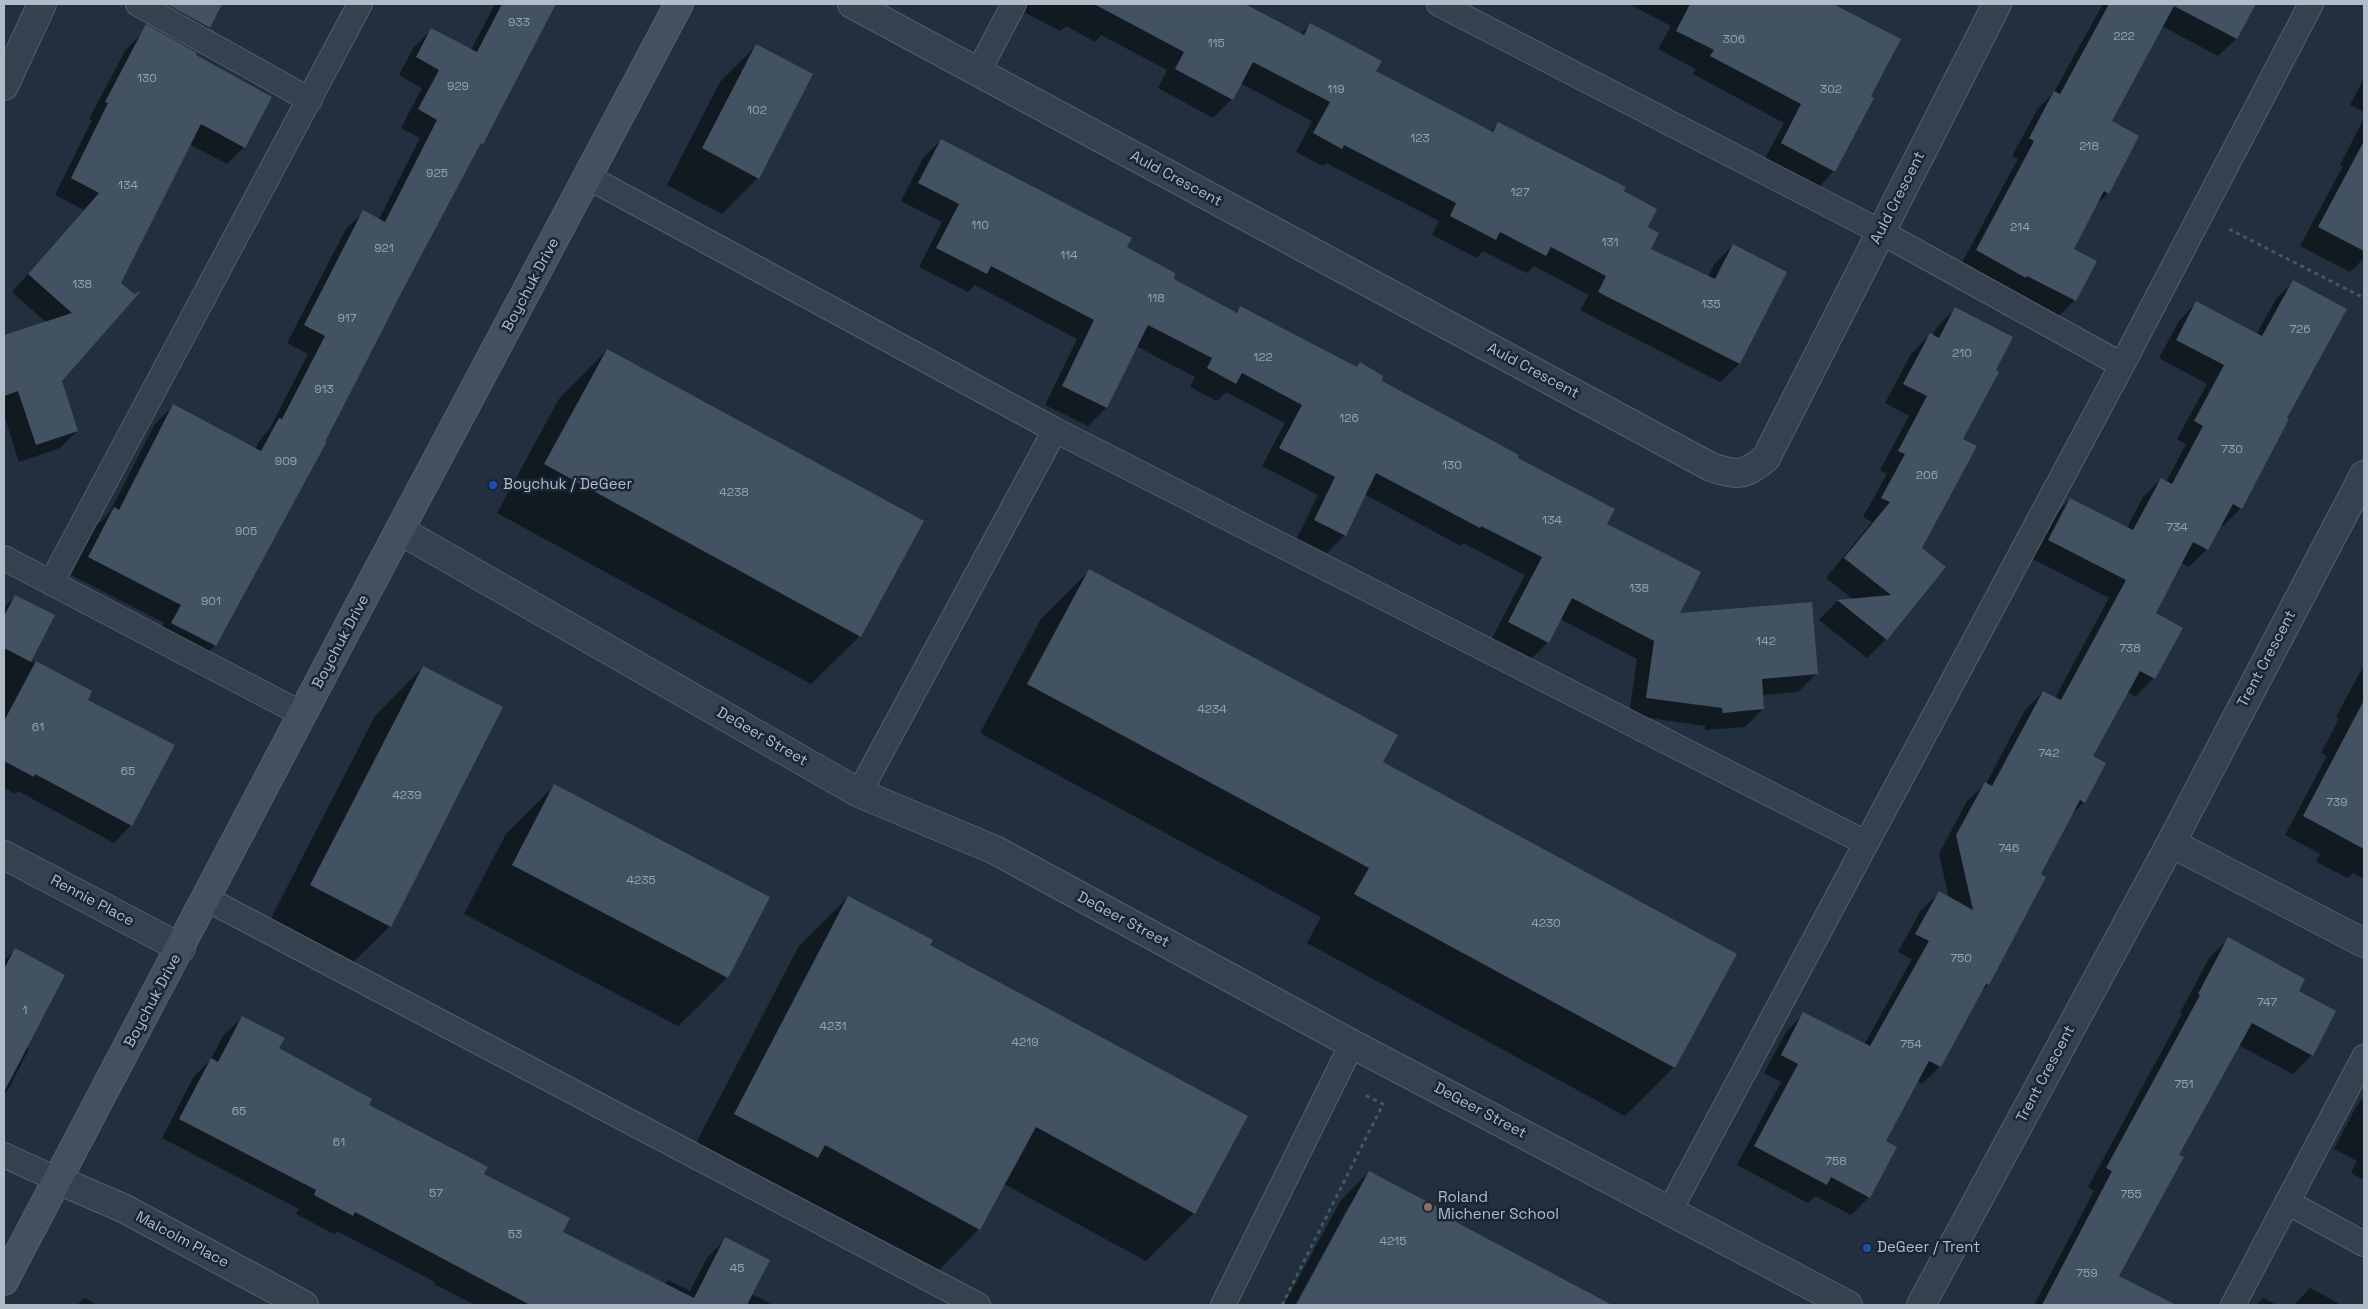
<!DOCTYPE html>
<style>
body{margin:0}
#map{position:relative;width:2368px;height:1309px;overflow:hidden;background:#212f3e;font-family:"Space Grotesk",sans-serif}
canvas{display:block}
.frame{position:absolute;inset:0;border:5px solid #b1bcc9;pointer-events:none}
</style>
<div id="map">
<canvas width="2368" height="1309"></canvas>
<div class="frame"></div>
</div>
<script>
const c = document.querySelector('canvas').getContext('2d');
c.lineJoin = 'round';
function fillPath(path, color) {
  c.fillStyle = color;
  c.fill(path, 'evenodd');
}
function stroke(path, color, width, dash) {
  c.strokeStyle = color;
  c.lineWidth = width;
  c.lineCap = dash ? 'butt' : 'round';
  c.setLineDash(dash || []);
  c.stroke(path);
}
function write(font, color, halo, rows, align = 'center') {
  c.font = font + ' "Space Grotesk",sans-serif';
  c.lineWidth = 5;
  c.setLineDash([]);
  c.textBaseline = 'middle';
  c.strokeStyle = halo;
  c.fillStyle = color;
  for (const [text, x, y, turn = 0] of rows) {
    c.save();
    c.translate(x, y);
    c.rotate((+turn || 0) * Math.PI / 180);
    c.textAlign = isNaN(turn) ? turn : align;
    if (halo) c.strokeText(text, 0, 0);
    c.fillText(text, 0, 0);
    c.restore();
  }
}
fillPath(new Path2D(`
 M 150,4 L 221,4 L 209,28 L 190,47 L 142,20 Z
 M 495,4 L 554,5 L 215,645 L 198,663 L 154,641 L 164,623 L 71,575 L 96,526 L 109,513 L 155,424 L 173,406 L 255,449 L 262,437 L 269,430 L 308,354 L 287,343 L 346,229 L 364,212 L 379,219 L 420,138 L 401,128 L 422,88 L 399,75 L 414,47 L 432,29 L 471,50 Z
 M 1028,4 L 1232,4 L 1238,7 L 1243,4 L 1300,34 L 1311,24 L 1375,71 L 1490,132 L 1498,124 L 1622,192 L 1646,228 L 1649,249 L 1708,277 L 1715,263 L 1733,245 L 1785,272 L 1739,364 L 1720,382 L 1580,310 L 1589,295 L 1534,266 L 1527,273 L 1483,251 L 1477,258 L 1432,235 L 1439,221 L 1326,163 L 1323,166 L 1296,152 L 1312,121 L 1240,83 L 1232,99 L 1213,118 L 1158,88 L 1167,70 L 1101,35 L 1095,42 L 1066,26 L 1060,31 L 1024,12 Z
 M 1629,4 L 1828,4 L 1840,11 L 1869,97 L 1834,171 L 1816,190 L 1763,162 L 1784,123 L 1693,74 L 1696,69 L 1658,49 L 1671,26 Z
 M 2103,4 L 2254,4 L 2236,39 L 2218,56 L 2162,26 L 2110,122 L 2108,193 L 2096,205 L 2072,249 L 2075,300 L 2057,318 L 1959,268 L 2018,159 L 2012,156 L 2037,110 L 2054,92 Z
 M 148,27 L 194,56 L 244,147 L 227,164 L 189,144 L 60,380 L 77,431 L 60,448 L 19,462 L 4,415 L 4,336 L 47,323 L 12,292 L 84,210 L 55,195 L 92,120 L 89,119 L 125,51 Z
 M 756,46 L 758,178 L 722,214 L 667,185 L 720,82 Z
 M 2364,78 L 2364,112 L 2350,105 Z
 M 2364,118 L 2364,258 L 2350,272 L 2300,246 L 2343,166 L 2340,165 Z
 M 941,140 L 1126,247 L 1173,280 L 1235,313 L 1240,308 L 1380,382 L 1516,459 L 1606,524 L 1678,614 L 1816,674 L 1798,692 L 1762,695 L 1763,709 L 1745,727 L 1705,730 L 1705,726 L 1629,715 L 1637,659 L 1560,619 L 1548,642 L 1530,660 L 1491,640 L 1525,575 L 1463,543 L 1461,546 L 1364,494 L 1345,535 L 1327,553 L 1297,538 L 1318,495 L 1262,466 L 1285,423 L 1226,392 L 1217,401 L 1190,387 L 1195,377 L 1136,346 L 1106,408 L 1088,426 L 1045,405 L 1077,339 L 975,285 L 968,292 L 919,267 L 942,222 L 901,201 L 923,158 Z
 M 2294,281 L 2285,419 L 2241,508 L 2223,526 L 2220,525 L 2207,549 L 2189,567 L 2181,563 L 2154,613 L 2181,628 L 2154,678 L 2136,696 L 2127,692 L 2092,757 L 2104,763 L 2084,802 L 2069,817 L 2039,874 L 2045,877 L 1988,985 L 1980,993 L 1940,1066 L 1922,1084 L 1917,1081 L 1884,1142 L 1869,1197 L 1851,1215 L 1815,1196 L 1808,1203 L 1737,1165 L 1781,1082 L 1764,1073 L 1786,1032 L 1804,1014 L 1864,1045 L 1912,959 L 1898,952 L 1921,910 L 1939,893 L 1949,898 L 1939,854 L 1967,801 L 1986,784 L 2025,710 L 2043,692 L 2055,698 L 2109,598 L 2031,558 L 2053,517 L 2070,499 L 2127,528 L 2143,497 L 2161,479 L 2166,482 L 2186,444 L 2177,439 L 2207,384 L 2159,358 L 2179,321 L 2196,303 L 2256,335 L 2276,299 Z
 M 1956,308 L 1962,439 L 1920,548 L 1944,568 L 1886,639 L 1867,658 L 1819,620 L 1837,601 L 1854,600 L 1826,578 L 1872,522 L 1863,517 L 1887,474 L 1880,470 L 1909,416 L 1885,403 L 1911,354 L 1930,335 L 1932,336 L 1937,327 Z
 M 607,350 L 860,636 L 811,684 L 497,513 L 559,399 Z
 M 1089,571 L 1382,762 L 1674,1067 L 1625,1116 L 1307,943 L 1321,917 L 980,733 L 1041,619 Z
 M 15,596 L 30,660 L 91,692 L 86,700 L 131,825 L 114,843 L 18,791 L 15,794 L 4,787 L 4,608 Z
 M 2364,665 L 2364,879 L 2353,873 L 2348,878 L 2316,862 L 2320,854 L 2285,835 L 2327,756 L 2321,753 L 2339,719 L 2336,717 Z
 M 423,667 L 390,926 L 341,974 L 263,934 L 375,716 Z
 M 555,785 L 769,898 L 727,978 L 678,1026 L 464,914 L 506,834 Z
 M 848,897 L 928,945 L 1194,1213 L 1146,1261 L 1004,1184 L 979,1229 L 931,1278 L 686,1162 L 799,946 Z
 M 2228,939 L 2297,992 L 2312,1055 L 2293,1074 L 2238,1045 L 2177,1155 L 2117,1276 L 2173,1305 L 2034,1305 L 2094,1191 L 2088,1187 L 2182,1014 L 2180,1013 L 2209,958 Z
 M 15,950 L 26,1047 L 29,1049 L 8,1090 L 4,1094 L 4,957 L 6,959 Z
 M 242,1018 L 278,1049 L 367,1106 L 483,1174 L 562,1233 L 664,1284 L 668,1280 L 690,1291 L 707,1258 L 725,1239 L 751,1294 L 773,1305 L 475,1305 L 434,1284 L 435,1282 L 337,1231 L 334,1234 L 296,1214 L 299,1209 L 162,1138 L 193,1078 L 211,1059 L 223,1036 Z
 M 2364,1097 L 2364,1180 L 2351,1173 L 2357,1161 L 2334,1149 L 2357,1105 Z
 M 1369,1172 L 1454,1223 L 1609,1305 L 1297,1305 L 1352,1204 L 1350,1204 L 1295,1305 L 1284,1305 L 1341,1200 Z
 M 2310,1288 L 2338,1303 L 2338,1305 L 2294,1305 Z
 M 84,1298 L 98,1305 L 77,1305 Z
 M 2263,1298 L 2277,1305 L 2256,1305 Z`), '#0007');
fillPath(new Path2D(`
 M 166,4 L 222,4 L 210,28 Z
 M 502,4 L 556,4 L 483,144 L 481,143 L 404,288 L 325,442 L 326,443 L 216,646 L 171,623 L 181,605 L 88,557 L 114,507 L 119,510 L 173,404 L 261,451 L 279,418 L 282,419 L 325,336 L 304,325 L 363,210 L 385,222 L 437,120 L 418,109 L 439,70 L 416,57 L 431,28 L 477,52 Z
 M 1094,4 L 1245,4 L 1304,35 L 1310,23 L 1382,61 L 1376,71 L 1493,132 L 1498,122 L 1626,187 L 1624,191 L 1657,209 L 1648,227 L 1659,233 L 1651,249 L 1715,279 L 1733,244 L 1787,272 L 1740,364 L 1598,292 L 1606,276 L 1551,247 L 1546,256 L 1500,232 L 1496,240 L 1450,216 L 1456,203 L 1344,145 L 1342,149 L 1313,133 L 1330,102 L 1253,62 L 1233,100 L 1175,69 L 1184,52 Z
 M 1690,4 L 1833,4 L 1901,39 L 1871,96 L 1874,98 L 1835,172 L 1781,143 L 1801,104 L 1710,56 L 1714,50 L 1676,31 Z
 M 2109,4 L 2256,4 L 2237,39 L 2174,6 L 2112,121 L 2139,136 L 2109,194 L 2104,191 L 2074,249 L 2097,261 L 2076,301 L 2027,276 L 2026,278 L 1976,250 L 2034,141 L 2029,138 L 2054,91 L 2060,94 Z
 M 146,24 L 197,53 L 196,55 L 272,97 L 245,148 L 201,124 L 121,283 L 134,294 L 141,291 L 62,381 L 78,431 L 36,445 L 18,391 L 4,396 L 4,335 L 72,313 L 28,274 L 99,193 L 71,178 L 108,103 L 105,102 Z
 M 756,44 L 813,74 L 759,179 L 702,148 Z
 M 941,139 L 1132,238 L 1127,247 L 1175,273 L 1174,279 L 1237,313 L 1240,306 L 1357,367 L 1360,362 L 1383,376 L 1382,381 L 1519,455 L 1518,458 L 1615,509 L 1607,524 L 1701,572 L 1680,613 L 1812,602 L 1818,674 L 1762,679 L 1764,709 L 1723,713 L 1722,708 L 1646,698 L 1654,641 L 1572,598 L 1549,643 L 1508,622 L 1542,557 L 1481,526 L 1480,528 L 1376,473 L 1346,536 L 1314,520 L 1335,477 L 1279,448 L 1302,405 L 1242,373 L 1236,384 L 1207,368 L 1212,358 L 1148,325 L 1107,408 L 1062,386 L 1094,320 L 991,266 L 987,274 L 936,248 L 959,204 L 918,183 Z
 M 2364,141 L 2364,251 L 2318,227 Z
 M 2293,280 L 2347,309 L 2287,418 L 2289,419 L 2242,509 L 2233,504 L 2208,550 L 2193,542 L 2156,613 L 2183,628 L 2155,679 L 2140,671 L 2093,756 L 2106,763 L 2085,803 L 2080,800 L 2041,874 L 2046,877 L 1989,985 L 1986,984 L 1941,1067 L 1929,1061 L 1886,1141 L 1897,1147 L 1870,1198 L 1831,1177 L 1827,1185 L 1754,1146 L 1798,1064 L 1781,1055 L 1803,1012 L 1870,1046 L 1929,941 L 1915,934 L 1939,891 L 1973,910 L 1956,835 L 1985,782 L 1992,786 L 2043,691 L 2061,700 L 2126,580 L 2048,540 L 2070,498 L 2133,530 L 2161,478 L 2172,484 L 2203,426 L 2194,421 L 2224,365 L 2176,340 L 2196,301 L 2262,336 Z
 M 1955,307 L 2013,337 L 1996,370 L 1999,372 L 1963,439 L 1977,446 L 1922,548 L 1946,567 L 1887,640 L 1837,600 L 1891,595 L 1844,558 L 1890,502 L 1881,498 L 1905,454 L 1898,451 L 1927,396 L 1903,384 L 1930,333 L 1939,338 Z
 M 607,349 L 924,521 L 861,637 L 544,464 Z
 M 1089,569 L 1398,735 L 1383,762 L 1737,954 L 1675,1068 L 1354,894 L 1369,868 L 1027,684 Z
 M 15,595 L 55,615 L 31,662 L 4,648 L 4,616 Z
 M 36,661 L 92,691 L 88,700 L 175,745 L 132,826 L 35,774 L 34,777 L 4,761 L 4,721 Z
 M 423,666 L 503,707 L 391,927 L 310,885 Z
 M 2364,700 L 2364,849 L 2303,816 Z
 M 554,784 L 770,897 L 728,978 L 512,865 Z
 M 848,896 L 933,940 L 930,945 L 1248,1116 L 1195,1214 L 1036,1127 L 980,1230 L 825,1145 L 818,1158 L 734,1114 Z
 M 2228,937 L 2305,979 L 2299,991 L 2336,1011 L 2313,1056 L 2252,1023 L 2179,1155 L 2184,1157 L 2119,1276 L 2176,1305 L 2042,1305 L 2112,1171 L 2106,1168 L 2200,995 L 2198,994 Z
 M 15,948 L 65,975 L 4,1092 L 4,969 Z
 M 242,1016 L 285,1038 L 279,1048 L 372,1099 L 369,1105 L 488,1167 L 484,1174 L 570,1218 L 563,1232 L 694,1298 L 725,1237 L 770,1260 L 747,1305 L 530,1305 L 355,1212 L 353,1216 L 314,1195 L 316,1190 L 179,1119 L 211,1058 L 218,1062 Z
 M 1369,1171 L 1458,1218 L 1456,1222 L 1612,1305 L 1296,1305 Z`), '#425263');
const lane = new Path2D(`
 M 138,4 L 310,100
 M 1439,4 L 1881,232 L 2122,365
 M 978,72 L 1014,4
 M 588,177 L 1055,430 L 1866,843
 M 4,558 L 302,714
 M 51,583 L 360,4
 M 859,793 L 1055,430
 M 205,898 L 978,1305
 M 4,1155 L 58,1180
 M 2287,1202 L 2364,1244
 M 1670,1210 L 2122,365 L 2311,4
 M 1223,1305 L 1352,1044
 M 2233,1305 L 2364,1057`);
const street = new Path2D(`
 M 852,4 L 1711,467 C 1738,476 1744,476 1766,458 L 1997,4
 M 4,86 L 42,4
 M 401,531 L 859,793 L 995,850 L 1352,1044 L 1848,1305
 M 2171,843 L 2364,943
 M 4,855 L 181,948
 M 58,1180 L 123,1208 L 304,1305
 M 1921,1305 L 2171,843 L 2364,475`);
const secondary = new Path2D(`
 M 4,1281 L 357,610 L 679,4`);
stroke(lane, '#535f6c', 26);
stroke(street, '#535f6c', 30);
stroke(secondary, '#535f6c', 30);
stroke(new Path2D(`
 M 2229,229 L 2364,298
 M 1282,1305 L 1383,1104 L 1363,1094`), '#415a5c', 3, [4, 4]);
stroke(lane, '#35414e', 24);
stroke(street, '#35414e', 28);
stroke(secondary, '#435061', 28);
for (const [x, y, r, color] of [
 [493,485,5,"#1a4fb4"],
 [1428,1207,5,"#8d6e63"],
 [1867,1248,5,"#1a4fb4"]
]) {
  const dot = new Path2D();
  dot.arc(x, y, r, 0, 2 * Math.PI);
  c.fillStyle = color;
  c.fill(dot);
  stroke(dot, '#1a2633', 2);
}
write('12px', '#95a2b0', null, [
 ["933",519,23],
 ["222",2124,37],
 ["306",1734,40],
 ["115",1216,44],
 ["130",147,79],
 ["929",458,87],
 ["119",1336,90],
 ["302",1831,90],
 ["102",757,111],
 ["123",1420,139],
 ["218",2089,147],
 ["925",437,174],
 ["134",128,186],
 ["127",1520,193],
 ["110",980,226],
 ["214",2020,228],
 ["131",1610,243],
 ["921",384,249],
 ["114",1069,256],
 ["138",82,285],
 ["118",1156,299],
 ["135",1711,305],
 ["917",347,319],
 ["726",2300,330],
 ["210",1962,354],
 ["122",1263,358],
 ["913",324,390],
 ["126",1349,419],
 ["730",2232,450],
 ["909",286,462],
 ["130",1452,466],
 ["206",1927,476],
 ["4238",734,493],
 ["134",1552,521],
 ["734",2177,528],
 ["905",246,532],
 ["138",1639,589],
 ["901",211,602],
 ["142",1766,642],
 ["738",2130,649],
 ["4234",1212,710],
 ["61",38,728],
 ["742",2049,754],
 ["65",128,772],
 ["4239",407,796],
 ["739",2337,803],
 ["746",2009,849],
 ["4235",641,881],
 ["4230",1546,924],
 ["750",1961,959],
 ["747",2267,1003],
 ["1",25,1011],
 ["4231",833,1027],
 ["4219",1025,1043],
 ["754",1911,1045],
 ["751",2184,1085],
 ["65",239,1112],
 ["61",339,1143],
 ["758",1836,1162],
 ["57",436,1194],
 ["755",2131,1195],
 ["53",515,1235],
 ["4215",1393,1242],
 ["45",737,1269],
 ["759",2087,1274]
]);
write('15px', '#b1bcc9', '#1a2633', [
 ["Auld Crescent",1176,179,28],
 ["Auld Crescent",1898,198,-63],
 ["Boychuk Drive",531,285,-62],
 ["Auld Crescent",1533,371,28],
 ["Boychuk Drive",341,642,-62],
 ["Trent Crescent",2267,659,-62],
 ["DeGeer Street",762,737,30],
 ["Rennie Place",92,901,28],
 ["DeGeer Street",1123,920,28],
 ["Boychuk Drive",153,1001,-62],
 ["Trent Crescent",2046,1074,-62],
 ["DeGeer Street",1480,1111,28],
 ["Malcolm Place",182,1240,28]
]);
write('15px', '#b1bcc9', '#1a2633', [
 ["Boychuk / DeGeer",503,485],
 ["Roland",1438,1198],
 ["Michener School",1438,1215],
 ["DeGeer / Trent",1877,1248]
], 'left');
</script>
